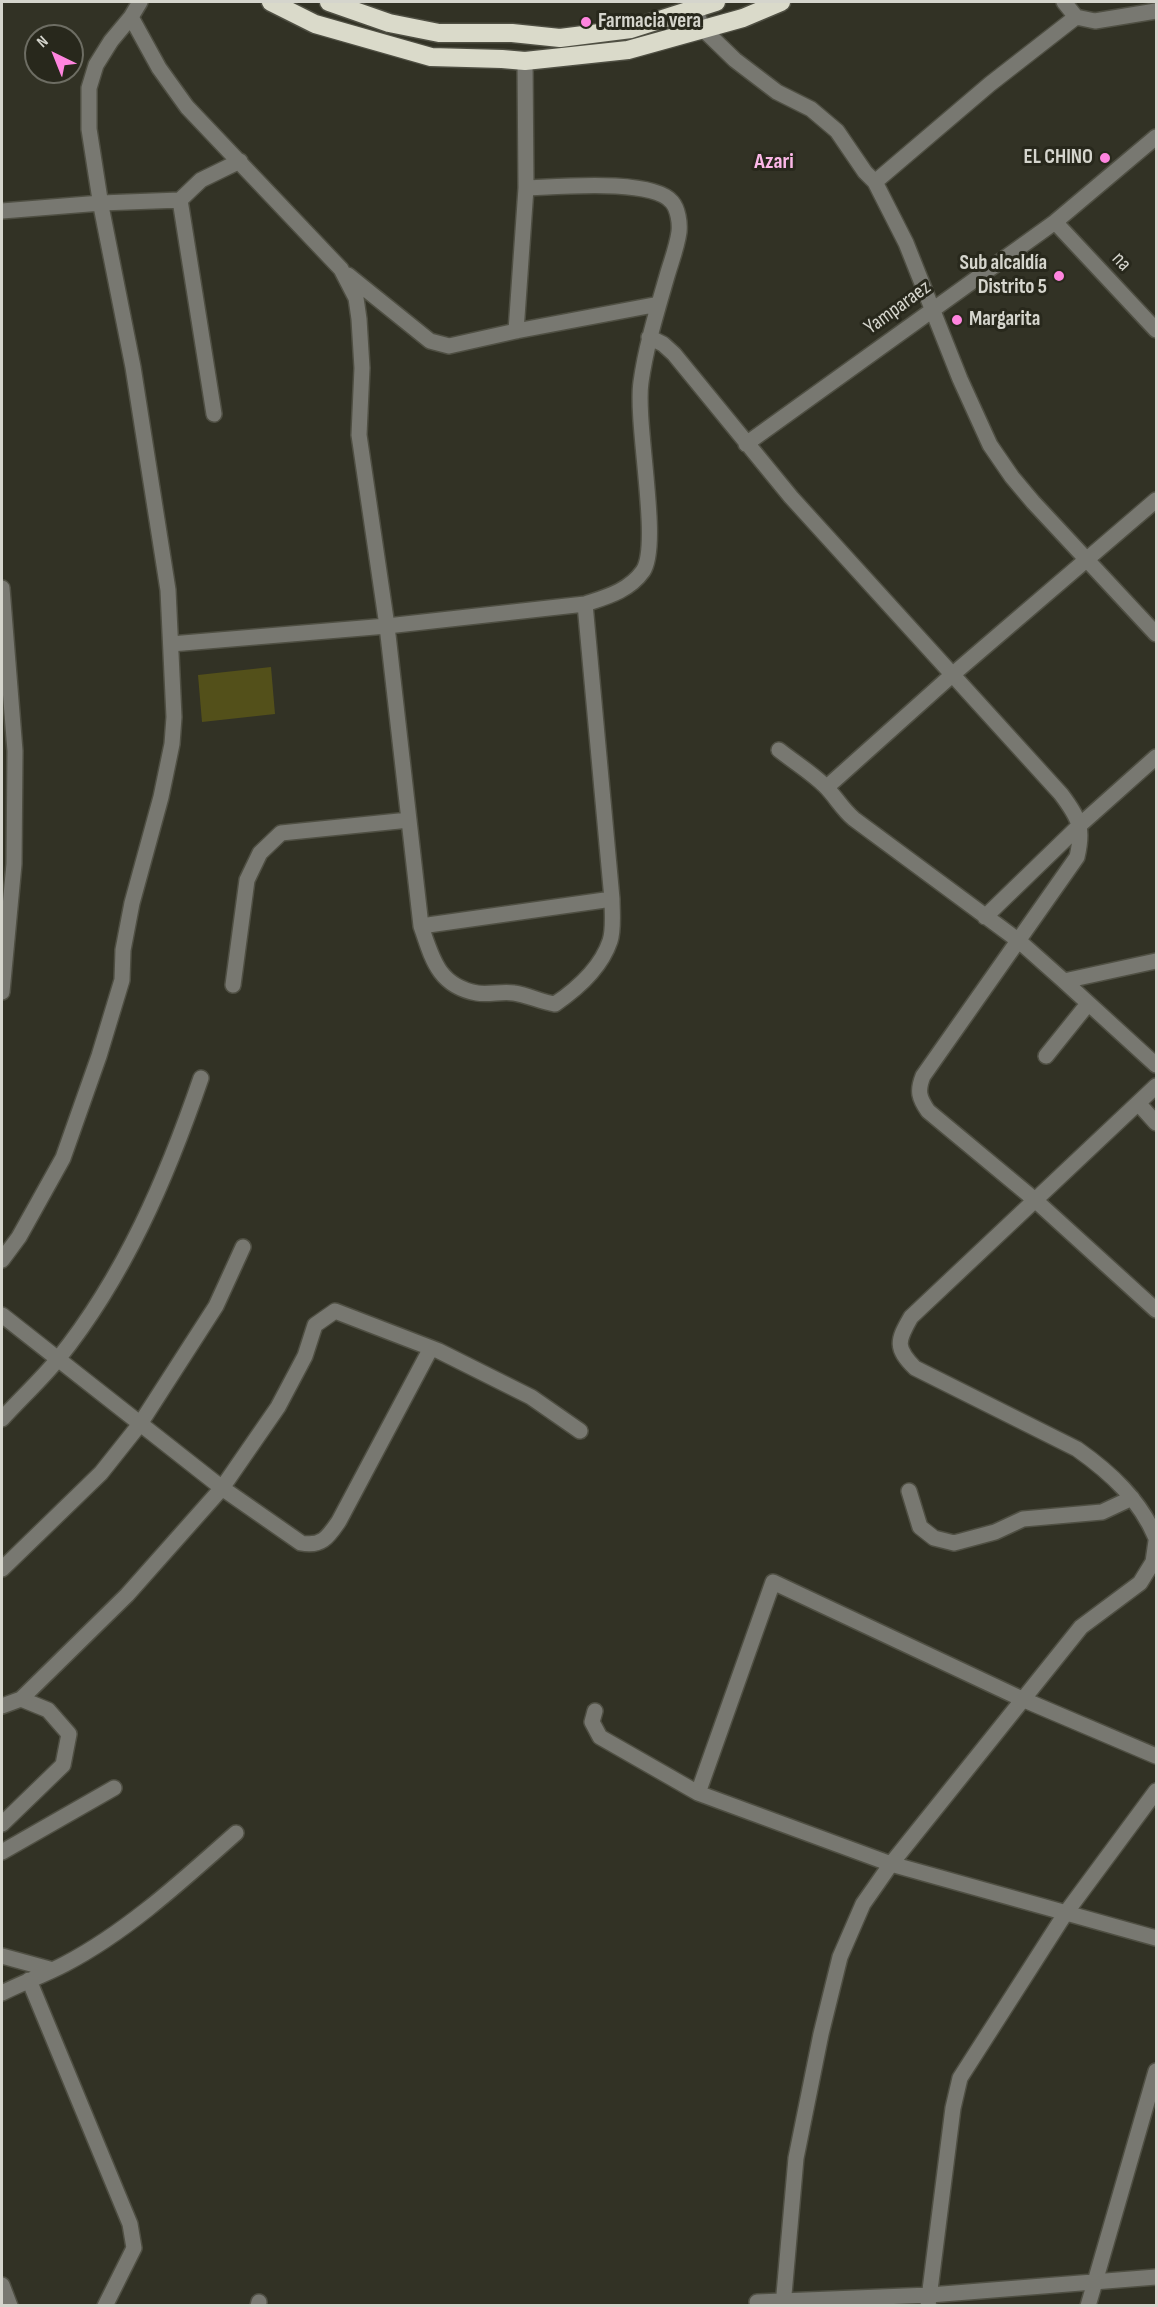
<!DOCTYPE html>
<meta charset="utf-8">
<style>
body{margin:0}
#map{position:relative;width:1158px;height:2307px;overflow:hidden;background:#323225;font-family:"Sofia Sans Condensed",sans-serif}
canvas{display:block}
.frame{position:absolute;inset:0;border:3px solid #d5d5cd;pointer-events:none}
.north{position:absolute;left:24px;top:24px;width:60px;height:60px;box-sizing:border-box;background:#28281c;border:2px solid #6d6d63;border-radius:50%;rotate:317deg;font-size:16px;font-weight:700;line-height:24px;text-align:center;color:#d5d5cd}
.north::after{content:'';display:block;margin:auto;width:21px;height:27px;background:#ff85df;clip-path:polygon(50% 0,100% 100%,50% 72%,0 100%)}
</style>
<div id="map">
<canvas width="1158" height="2307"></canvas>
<div class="frame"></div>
<div class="north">N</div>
</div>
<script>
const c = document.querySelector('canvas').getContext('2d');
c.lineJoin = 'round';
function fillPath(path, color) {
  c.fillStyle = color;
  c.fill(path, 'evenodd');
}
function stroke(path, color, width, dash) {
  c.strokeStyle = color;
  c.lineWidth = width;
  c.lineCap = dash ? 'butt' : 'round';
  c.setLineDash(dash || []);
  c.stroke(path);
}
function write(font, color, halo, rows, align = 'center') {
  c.font = font + ' "Sofia Sans Condensed",sans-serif';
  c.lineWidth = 6;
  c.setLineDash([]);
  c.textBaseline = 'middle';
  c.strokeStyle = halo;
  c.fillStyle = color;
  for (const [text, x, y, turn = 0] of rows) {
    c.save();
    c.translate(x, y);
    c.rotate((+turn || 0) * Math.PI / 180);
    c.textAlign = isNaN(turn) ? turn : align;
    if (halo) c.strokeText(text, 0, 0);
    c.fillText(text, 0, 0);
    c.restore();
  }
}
fillPath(new Path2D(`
 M 271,667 L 275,714 L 202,722 L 198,675 Z`), '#53501a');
const minor = new Path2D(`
 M 692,2 L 703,29 L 735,60 L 777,92 L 811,109 L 837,131 L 865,172 L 875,182 L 906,243 L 960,379 L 990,445 L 1012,477 L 1033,502 L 1156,634
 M 1064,2 L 1076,17 L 1095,21 L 1156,11
 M 131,17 L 159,68 L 187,107 L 341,269 L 356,298 L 359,319 L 362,368 L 359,435 L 387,626 L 421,926 C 432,958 438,986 477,993 C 489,995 502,991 514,993 C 528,995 541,1002 555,1004 C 577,989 601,968 610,941 C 614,929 612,912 612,899 L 585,604
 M 875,182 L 990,84 L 1076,17
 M 180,200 L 214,414
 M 2,211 L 101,203 L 180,200 L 201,180 L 240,161
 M 1055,222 L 1156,330
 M 348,275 L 430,341 L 449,346 L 516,331 L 659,304
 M 516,331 L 526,188 L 525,61
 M 649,337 L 663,344 L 674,354 L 791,497 L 1061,794 C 1079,818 1084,827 1077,857 L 923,1076 C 917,1091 919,1098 928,1111 L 1035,1200 L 1156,1310
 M 746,444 L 1055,222 L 1156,137
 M 2,588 L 15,751 L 14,864 L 2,992
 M 171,644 L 387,626 L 585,604 C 606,597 629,591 643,571 C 661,544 635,424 641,382 C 646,346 657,311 667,276 C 671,262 677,247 679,232 C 680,223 678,209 672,202 C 652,178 557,187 526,188
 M 779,750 C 794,762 812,773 825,786 C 836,797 842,809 854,819 L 1019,941 L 1064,981
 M 827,787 L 952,675 L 1156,500
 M 985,917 L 1081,824 L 1156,757
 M 421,926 L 612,899
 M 1156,961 L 1064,981 L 1156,1065
 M 233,985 L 247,880 L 260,853 L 281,833 L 409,820
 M 1046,1056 L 1087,1005
 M 1156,1086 L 911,1317 C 897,1341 895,1348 915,1368 L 1077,1449 C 1111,1473 1140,1500 1156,1538
 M 1138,1103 L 1156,1123
 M 2,1260 L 19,1237 L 63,1158 L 99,1056 L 122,980 L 123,950 L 132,903 L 161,797 L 172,744 L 174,717 L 168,590 L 133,367 L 101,206 L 89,129 L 89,88 L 96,65 L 111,41 L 131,17 L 140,2
 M 2,1315 L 222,1488 L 301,1543 C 322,1547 328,1537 339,1521 L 431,1348
 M 2,1419 C 20,1399 41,1380 58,1359 C 125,1276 167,1177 201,1078
 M 909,1491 L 920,1527 L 934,1538 L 954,1543 L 995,1532 L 1023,1519 L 1102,1512 L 1132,1498
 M 2,1569 L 101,1473 L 140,1424 L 216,1306 L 243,1247
 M 2,1706 L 21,1699 L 127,1595 L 222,1488 L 278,1407 L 305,1356 L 315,1325 L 335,1311 L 439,1351 L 531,1397 L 580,1431
 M 595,1711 L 592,1722 L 600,1737 L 698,1793 L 891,1864 L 1156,1938
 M 698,1793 L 773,1582 L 1022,1699 L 1156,1756
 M 2,1824 L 63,1765 L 69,1734 L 48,1710 L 21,1699
 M 2,1852 L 114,1788
 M 2,1956 L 53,1970
 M 29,1980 L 130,2224 L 134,2248 L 105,2306
 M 2,1993 C 22,1983 44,1975 65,1964 C 128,1931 183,1880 236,1833
 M 2,2285 L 10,2306
 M 757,2302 L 930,2295 L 1156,2277
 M 258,2306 L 259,2302
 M 783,2306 L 796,2158 L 821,2034 L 840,1957 L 863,1904 L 891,1864 L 1081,1627 L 1140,1583 L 1153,1562 L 1156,1541
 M 928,2306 L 953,2108 L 960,2078 L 1065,1914 L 1156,1791
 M 1088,2306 L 1156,2071`);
const highway = new Path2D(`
 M 271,2 L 315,24 L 431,57 L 502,59 L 525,61 L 628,50 L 743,18 L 781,2
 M 329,2 L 389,23 L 439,33 L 512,33 L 560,38 L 631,29 L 716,2`);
stroke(minor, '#4f4f43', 18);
stroke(highway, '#4f4f43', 21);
stroke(minor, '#787871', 15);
stroke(highway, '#dadaca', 18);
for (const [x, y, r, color] of [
 [586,22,6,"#ff85df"],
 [1105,158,6,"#ff85df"],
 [1059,276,6,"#ff85df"],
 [957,320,6,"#ff85df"]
]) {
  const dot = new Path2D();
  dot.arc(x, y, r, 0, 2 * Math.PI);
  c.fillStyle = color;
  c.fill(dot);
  stroke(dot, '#28281c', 2);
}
write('bold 21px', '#d5d5cd', '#28281c', [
 ["Farmacia vera",598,22],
 ["EL CHINO",1093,158,"right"],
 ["Sub alcaldía",1047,264,"right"],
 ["Distrito 5",1047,288,"right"],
 ["Margarita",969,320]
], 'left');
write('21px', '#d5d5cd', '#28281c', [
 ["na",1121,262,47],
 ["Yamparaez",898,308,-36]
]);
write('bold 22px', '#fcb8e8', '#28281c', [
 ["Azari",774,162]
]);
</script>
